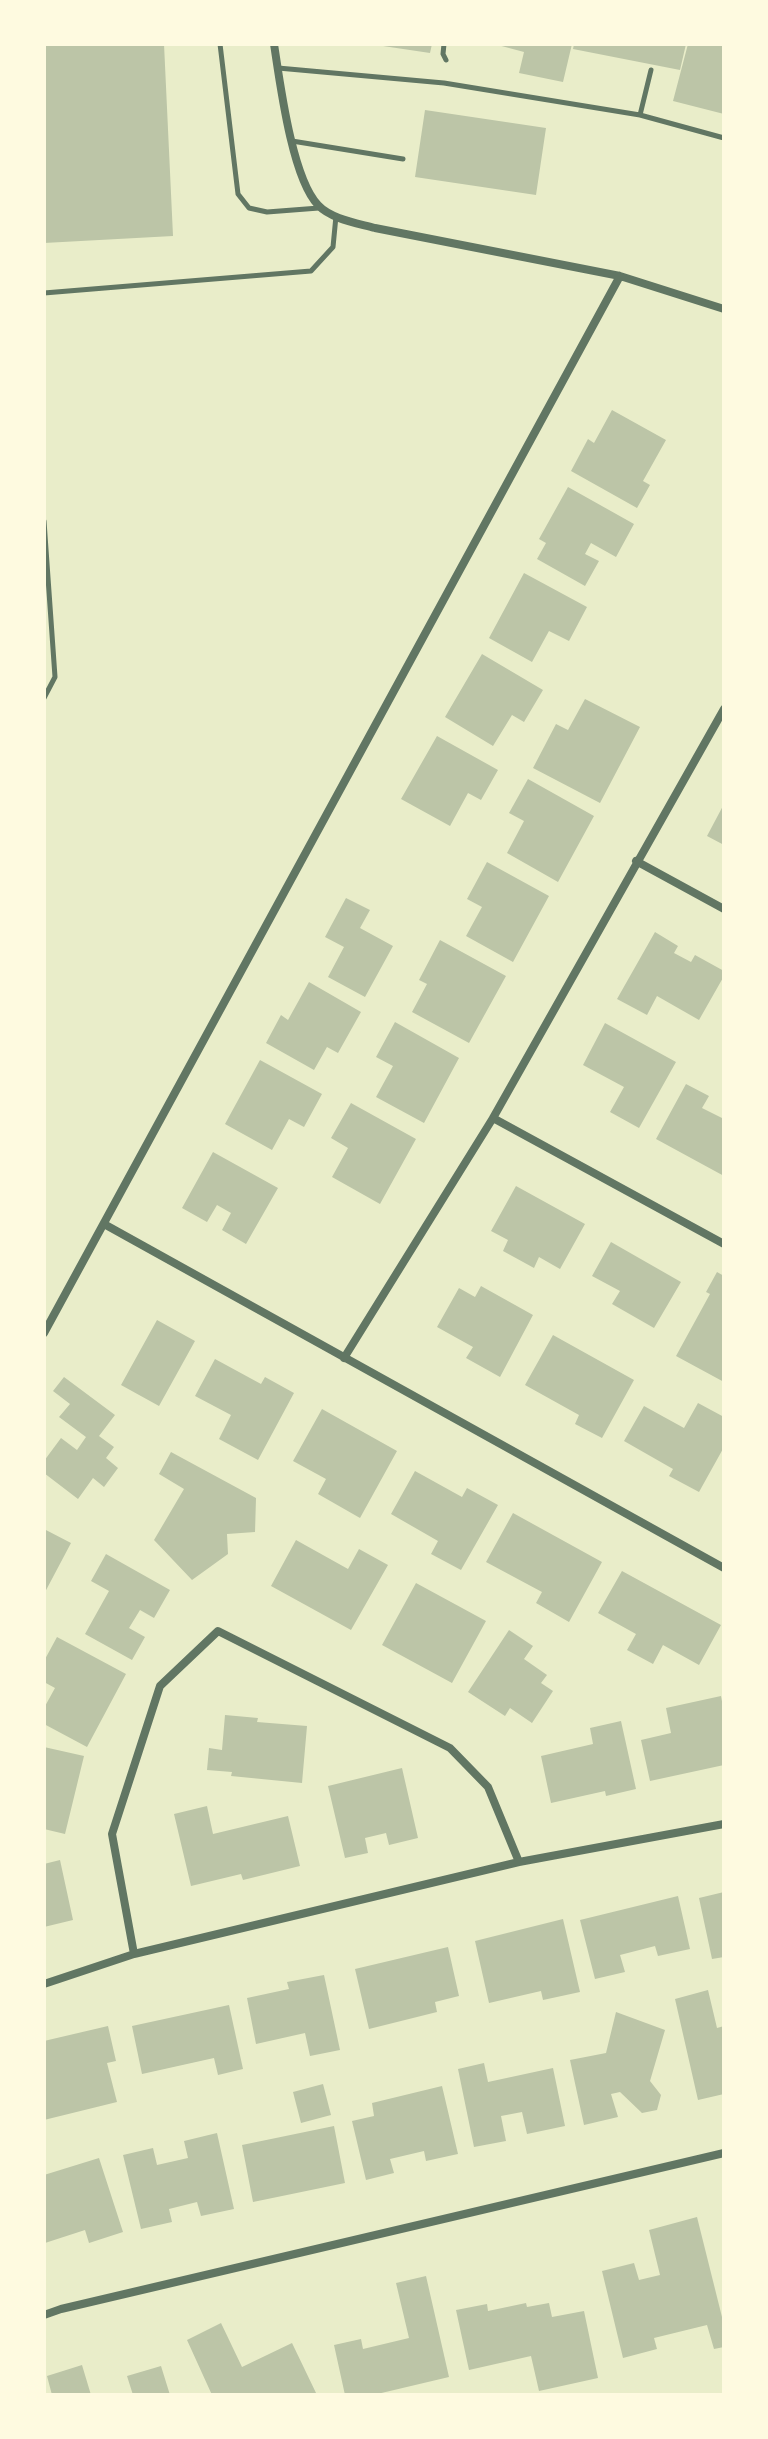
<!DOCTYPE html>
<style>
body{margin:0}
#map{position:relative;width:768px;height:2439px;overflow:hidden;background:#e9edc9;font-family:"Roboto Condensed",sans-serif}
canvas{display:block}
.frame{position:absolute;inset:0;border:46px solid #fefae0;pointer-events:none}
</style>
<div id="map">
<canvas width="768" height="2439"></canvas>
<div class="frame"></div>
</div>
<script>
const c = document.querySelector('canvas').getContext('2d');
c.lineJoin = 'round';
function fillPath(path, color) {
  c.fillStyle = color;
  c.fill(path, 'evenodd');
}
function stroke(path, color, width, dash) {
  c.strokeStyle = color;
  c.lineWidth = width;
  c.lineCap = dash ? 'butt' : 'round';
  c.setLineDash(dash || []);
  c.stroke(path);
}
fillPath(new Path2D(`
 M 44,44 L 164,44 L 173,236 L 44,243 Z
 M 384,44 L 432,44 L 430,53 L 383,46 Z
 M 494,44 L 572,44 L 563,82 L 519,73 L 524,52 Z
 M 574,44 L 686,44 L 680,70 L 573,49 Z
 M 688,44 L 724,44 L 724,114 L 673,101 Z
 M 425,110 L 546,128 L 536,195 L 415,177 Z
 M 612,410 L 666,440 L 643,481 L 650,485 L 637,508 L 571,471 L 588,439 L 594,443 Z
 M 568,487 L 634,524 L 616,557 L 591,543 L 585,554 L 599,561 L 585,586 L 537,559 L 546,543 L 539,539 Z
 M 524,573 L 587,607 L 569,641 L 549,631 L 532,662 L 489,638 Z
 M 482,654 L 543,690 L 524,722 L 512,715 L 493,746 L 445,717 Z
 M 585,699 L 640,727 L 600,803 L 533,768 L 556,724 L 568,730 Z
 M 437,736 L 498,770 L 481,800 L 468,793 L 450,826 L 401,799 Z
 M 528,779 L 594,816 L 558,882 L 507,853 L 524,821 L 509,813 Z
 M 724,804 L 724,845 L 707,836 Z
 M 487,862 L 549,896 L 513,962 L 466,936 L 482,907 L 467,899 Z
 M 346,898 L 370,910 L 360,928 L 393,946 L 365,997 L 328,977 L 344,947 L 325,937 Z
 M 655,932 L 678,946 L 674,953 L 691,962 L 695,955 L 724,971 L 724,976 L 699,1020 L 657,996 L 647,1015 L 617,999 Z
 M 440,940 L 506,976 L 469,1043 L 412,1012 L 427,984 L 419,980 Z
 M 309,982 L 361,1012 L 338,1053 L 327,1047 L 314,1070 L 266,1043 L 281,1015 L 288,1020 Z
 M 395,1022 L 459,1058 L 424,1123 L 376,1097 L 393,1066 L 376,1057 Z
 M 605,1023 L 676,1062 L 639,1128 L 610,1112 L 624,1087 L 583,1065 Z
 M 260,1060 L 322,1094 L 304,1127 L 289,1119 L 272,1150 L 225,1124 Z
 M 686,1084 L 709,1096 L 702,1108 L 724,1119 L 724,1176 L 656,1139 Z
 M 351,1103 L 416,1139 L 380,1204 L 332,1177 L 348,1148 L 331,1138 Z
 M 213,1152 L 278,1188 L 246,1244 L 222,1230 L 231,1213 L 217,1205 L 207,1222 L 182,1208 Z
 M 516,1186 L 585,1224 L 560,1269 L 539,1257 L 534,1268 L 503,1251 L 508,1240 L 491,1231 Z
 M 611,1242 L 681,1282 L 654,1328 L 612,1304 L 620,1291 L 592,1276 Z
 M 717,1272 L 724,1276 L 724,1382 L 676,1356 L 710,1294 L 706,1292 Z
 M 481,1286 L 533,1315 L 500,1377 L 466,1358 L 473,1347 L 437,1327 L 459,1288 L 475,1297 Z
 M 157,1320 L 195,1341 L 159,1406 L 121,1385 Z
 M 553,1335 L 634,1380 L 602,1438 L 575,1424 L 579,1415 L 525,1385 Z
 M 215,1359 L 261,1384 L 265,1377 L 294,1393 L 258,1460 L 219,1439 L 231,1415 L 195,1396 Z
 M 64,1377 L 115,1415 L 99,1436 L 114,1447 L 106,1458 L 118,1468 L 104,1487 L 93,1478 L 78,1499 L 44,1473 L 44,1461 L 61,1438 L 77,1450 L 86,1437 L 59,1417 L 70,1404 L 53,1391 Z
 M 698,1403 L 724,1417 L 724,1447 L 699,1492 L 669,1476 L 673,1469 L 624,1441 L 644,1406 L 684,1428 Z
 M 322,1409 L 397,1451 L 360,1518 L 318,1494 L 326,1479 L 293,1461 Z
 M 171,1452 L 256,1498 L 255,1532 L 227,1534 L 228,1554 L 192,1580 L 154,1540 L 184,1489 L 159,1474 Z
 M 415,1471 L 462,1497 L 467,1488 L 498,1505 L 461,1570 L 431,1554 L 438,1541 L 391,1514 Z
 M 513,1513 L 602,1562 L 569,1622 L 536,1603 L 542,1592 L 486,1562 Z
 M 44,1529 L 71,1543 L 44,1594 Z
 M 296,1540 L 348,1569 L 359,1549 L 388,1565 L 351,1630 L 271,1586 Z
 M 106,1554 L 170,1590 L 154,1618 L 140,1610 L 129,1628 L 145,1637 L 132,1660 L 85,1634 L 109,1591 L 91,1581 Z
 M 622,1571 L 721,1625 L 699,1665 L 663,1645 L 653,1664 L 627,1650 L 636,1634 L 598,1613 Z
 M 416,1583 L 486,1621 L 452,1683 L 382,1645 Z
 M 509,1630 L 533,1646 L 524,1659 L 547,1675 L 541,1683 L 553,1691 L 532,1723 L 510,1708 L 505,1716 L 468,1692 Z
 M 57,1637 L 126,1674 L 87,1747 L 44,1724 L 44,1708 L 55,1688 L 44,1682 L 44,1661 Z
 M 721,1696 L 724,1712 L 724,1765 L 650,1781 L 641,1740 L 671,1733 L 666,1708 Z
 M 225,1715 L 258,1718 L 257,1722 L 307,1726 L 302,1783 L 231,1776 L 232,1772 L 207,1770 L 209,1748 L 222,1750 Z
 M 621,1721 L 636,1789 L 606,1796 L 605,1791 L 551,1803 L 541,1756 L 593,1744 L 590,1728 Z
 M 44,1747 L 84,1756 L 65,1834 L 44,1829 Z
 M 402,1768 L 418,1838 L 389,1845 L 386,1833 L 365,1838 L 368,1853 L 345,1858 L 328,1786 Z
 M 207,1806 L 213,1834 L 288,1816 L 300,1866 L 243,1880 L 241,1874 L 191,1886 L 174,1814 Z
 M 60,1860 L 73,1920 L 44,1927 L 44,1864 Z
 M 724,1892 L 724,1957 L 712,1959 L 699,1898 Z
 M 678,1896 L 690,1949 L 658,1956 L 655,1946 L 620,1955 L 625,1972 L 595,1979 L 580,1920 Z
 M 563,1919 L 580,1992 L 543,2000 L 541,1991 L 489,2003 L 475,1941 Z
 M 448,1947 L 459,1996 L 435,2002 L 437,2012 L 369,2029 L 355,1969 Z
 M 324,1975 L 340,2050 L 310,2056 L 305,2033 L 256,2044 L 247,1998 L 289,1989 L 287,1982 Z
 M 708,1990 L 717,2028 L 724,2026 L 724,2094 L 698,2100 L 675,1999 Z
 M 229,2005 L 243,2069 L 218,2075 L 214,2058 L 142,2074 L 132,2026 Z
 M 616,2012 L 665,2030 L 650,2081 L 661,2095 L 657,2110 L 642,2113 L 620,2092 L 611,2094 L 618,2117 L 584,2125 L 570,2060 L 606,2053 Z
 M 108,2026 L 116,2061 L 107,2063 L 117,2102 L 44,2120 L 44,2041 Z
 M 484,2063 L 488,2082 L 553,2068 L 565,2126 L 527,2134 L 522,2112 L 501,2116 L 506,2141 L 474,2147 L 458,2069 Z
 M 323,2084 L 331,2115 L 301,2123 L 293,2092 Z
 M 442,2086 L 458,2154 L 426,2161 L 424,2151 L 390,2159 L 394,2173 L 366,2180 L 352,2121 L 374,2116 L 372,2103 Z
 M 334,2126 L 345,2183 L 253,2202 L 242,2145 Z
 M 217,2133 L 234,2209 L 201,2216 L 197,2202 L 169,2209 L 172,2222 L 141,2229 L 123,2155 L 153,2148 L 157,2165 L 188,2158 L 184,2141 Z
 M 99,2158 L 123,2232 L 89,2243 L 85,2230 L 45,2243 L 44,2175 Z
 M 697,2217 L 724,2325 L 724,2347 L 714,2349 L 707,2325 L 654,2338 L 657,2349 L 623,2358 L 602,2271 L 634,2263 L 639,2280 L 660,2275 L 649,2230 Z
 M 426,2276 L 449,2377 L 373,2395 L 345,2395 L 334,2345 L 361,2339 L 363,2349 L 409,2338 L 396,2283 Z
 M 526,2303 L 527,2307 L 549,2303 L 552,2317 L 584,2311 L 598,2378 L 539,2391 L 531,2356 L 469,2370 L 456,2310 L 487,2304 L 488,2311 Z
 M 221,2323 L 242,2367 L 292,2343 L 317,2395 L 212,2395 L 187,2340 Z
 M 82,2365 L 91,2395 L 52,2395 L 47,2376 Z
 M 161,2366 L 170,2395 L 133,2395 L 127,2376 Z`), '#bcc5a7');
stroke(new Path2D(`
 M 220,44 L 238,194 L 249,208 L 267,212 L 319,208
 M 444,44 L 443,54 L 446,60
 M 278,68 L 444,83 L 640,115 L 724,138
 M 640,115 L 651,70
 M 292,141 L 403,159
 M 44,293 L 311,271 L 333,247 L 336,216
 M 44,521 L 55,677 L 44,698`), '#617663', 5);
stroke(new Path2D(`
 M 274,44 C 280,83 292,178 318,205 C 331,219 357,223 375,228 L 620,276 L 724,309
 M 636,861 L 724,909
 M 493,1118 L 724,1244
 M 104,1224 L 724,1568
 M 44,1333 L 620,276
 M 344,1358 L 493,1118 L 724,709
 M 134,1954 L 112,1834 L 160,1686 L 218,1631 L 450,1748 L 488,1787 L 519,1862
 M 44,1984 L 134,1954 L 519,1862 L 724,1824
 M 44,2315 L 61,2309 L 724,2153`), '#617663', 8);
</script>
